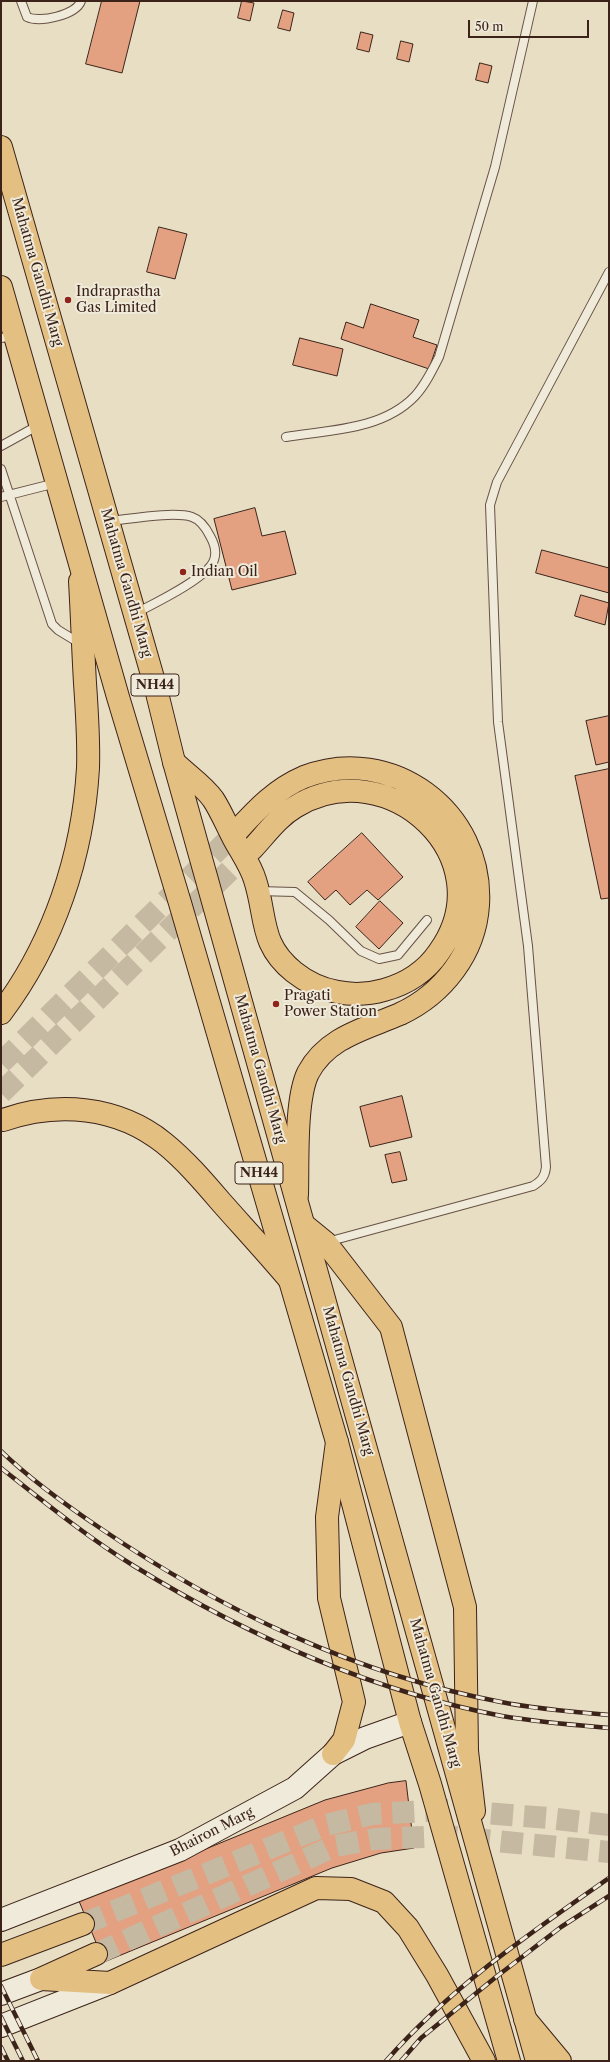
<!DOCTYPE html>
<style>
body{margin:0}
#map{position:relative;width:610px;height:2062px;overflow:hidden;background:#e7dec4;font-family:"Libre Caslon Text",serif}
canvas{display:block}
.frame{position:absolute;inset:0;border:2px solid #3c2319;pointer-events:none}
.scale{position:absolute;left:468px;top:20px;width:121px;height:18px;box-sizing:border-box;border:2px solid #3c2319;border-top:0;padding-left:5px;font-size:12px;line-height:14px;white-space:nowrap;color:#3c2319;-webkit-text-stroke:3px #efead9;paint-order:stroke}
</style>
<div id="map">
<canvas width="610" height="2062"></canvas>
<div class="frame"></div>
<div class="scale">50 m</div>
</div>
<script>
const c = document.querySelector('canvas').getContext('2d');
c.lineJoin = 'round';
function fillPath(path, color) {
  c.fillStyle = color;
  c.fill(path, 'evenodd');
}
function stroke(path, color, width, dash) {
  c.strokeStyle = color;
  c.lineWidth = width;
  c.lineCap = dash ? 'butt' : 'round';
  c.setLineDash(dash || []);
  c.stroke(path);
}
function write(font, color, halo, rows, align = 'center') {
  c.font = font + ' "Libre Caslon Text",serif';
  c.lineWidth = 4;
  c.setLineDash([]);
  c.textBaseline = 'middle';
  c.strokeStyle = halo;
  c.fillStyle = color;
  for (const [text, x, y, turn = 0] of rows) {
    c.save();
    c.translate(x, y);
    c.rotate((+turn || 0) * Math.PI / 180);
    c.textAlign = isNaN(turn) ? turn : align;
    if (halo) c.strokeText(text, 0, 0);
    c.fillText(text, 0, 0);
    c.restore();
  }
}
const building = new Path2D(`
 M 102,1 L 140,1 L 122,73 L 86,64 Z
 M 242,1 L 254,3 L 250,21 L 238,18 Z
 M 283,10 L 294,13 L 290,31 L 278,28 Z
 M 361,32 L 373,35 L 369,52 L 357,49 Z
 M 401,41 L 413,44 L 409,62 L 397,59 Z
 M 480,63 L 492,66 L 488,83 L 476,80 Z
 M 159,227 L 187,234 L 175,279 L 147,272 Z
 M 371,304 L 419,320 L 413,337 L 437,345 L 429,369 L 341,339 L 346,322 L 363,328 Z
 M 300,338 L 343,349 L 337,376 L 293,365 Z
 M 255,508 L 262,536 L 285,531 L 296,574 L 232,590 L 214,519 Z
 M 542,550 L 609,568 L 609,593 L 536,573 Z
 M 581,595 L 609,603 L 605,625 L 575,616 Z
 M 609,716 L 609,762 L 596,765 L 586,721 Z
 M 609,769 L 609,898 L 601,899 L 575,776 Z
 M 362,833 L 403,877 L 378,900 L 367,890 L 350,905 L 336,890 L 325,900 L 308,882 Z
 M 380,901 L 403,923 L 379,949 L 356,927 Z
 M 402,1096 L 412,1137 L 370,1147 L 360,1107 Z
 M 400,1152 L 407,1180 L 392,1183 L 385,1155 Z
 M 406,1781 L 414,1848 L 381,1853 L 332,1868 L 104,1962 L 79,1901 L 325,1800 L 388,1783 Z`);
fillPath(building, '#e3a181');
stroke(building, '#3c2319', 1);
stroke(new Path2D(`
 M 1,1063 L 237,831
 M 1,1093 L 252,849
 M 83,1924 L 326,1825 L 372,1814 L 445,1810 L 548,1818 L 609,1825
 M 96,1954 L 335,1846 L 375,1839 L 445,1836 L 609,1852`), '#c5b9a2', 22, [22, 11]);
const service = new Path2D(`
 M 21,1 L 27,17 C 40,23 76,15 81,1
 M 1,338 L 14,336
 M 286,437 C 329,430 383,430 415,396 C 425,385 432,371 439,357 L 495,167 L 533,1
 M 1,446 L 39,425
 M 1,469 L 52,624 L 58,630 L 81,644
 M 1,497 L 56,483
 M 109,521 C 130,519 174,511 192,517 C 201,520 206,528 210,536 C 214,543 217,552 214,560 C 208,578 153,604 136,613
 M 258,891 L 295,892 L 329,920 L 361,951 L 379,959 L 398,955 L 427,920
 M 327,1242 L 533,1186 C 541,1181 545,1177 546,1167 L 528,946 L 498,722 L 490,505 L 497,482 L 609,272`);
const secondary = new Path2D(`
 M 1,1920 L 180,1850 L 295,1788 L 333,1754 L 365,1738 L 410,1722
 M 1,1994 L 41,1979
 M 1,2026 L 110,1983`);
const primary = new Path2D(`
 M 174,762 C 186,774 203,785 213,799 C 221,811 227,826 234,839 C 241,852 251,866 255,880 C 267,917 259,944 294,972 C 319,992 353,999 384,990 C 406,984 426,971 439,952 C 506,859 389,749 295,807 C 278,817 266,834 252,849
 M 237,831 C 257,809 276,789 304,777 C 391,743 484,812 478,905 C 475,953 443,994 400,1014 C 365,1029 327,1037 308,1073 C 295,1100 298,1163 297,1195
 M 1,1013 C 54,943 83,855 88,768 C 89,740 87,712 85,683 C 83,649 82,615 80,581
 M 3,1120 C 57,1101 118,1106 164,1143 C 185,1160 203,1181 221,1202 C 244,1228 267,1253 289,1279
 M 304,1225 L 326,1243 L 391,1327 L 465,1607 L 467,1751 L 474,1811
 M 333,1754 L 344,1740 L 354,1702 L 329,1598 L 327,1517 L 337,1442
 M 1,1955 L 83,1924
 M 43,1978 L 96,1954
 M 41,1979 L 110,1983 L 316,1888 L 351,1889 L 384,1902 L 408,1928 L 437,1975 L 484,2061
 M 525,2019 L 560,2061`);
const trunk = new Path2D(`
 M 1,147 L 155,685 L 174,762 L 537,2061
 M 1,287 L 118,697 L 180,903 L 337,1442 L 410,1722 L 430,1784 L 509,2061`);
stroke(service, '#675244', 10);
stroke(secondary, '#3c2319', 24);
stroke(primary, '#3c2319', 24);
stroke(trunk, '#3c2319', 24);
stroke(service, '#efead9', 8);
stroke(secondary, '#efead9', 22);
stroke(primary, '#e4bf82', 22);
stroke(trunk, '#e4bf82', 22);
const rail = new Path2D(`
 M 1,1451 C 31,1480 66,1505 100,1528 C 220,1610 358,1675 501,1702 C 536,1709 573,1712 609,1715
 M 1,1468 C 44,1502 87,1537 134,1566 C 246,1635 372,1691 502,1716 C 537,1722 574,1725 609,1728
 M 1,1986 L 38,2061
 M 1,2017 L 23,2061
 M 1,2047 L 8,2061
 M 386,2061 C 450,1988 530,1933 609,1878
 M 401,2061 L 421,2038 L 496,1977 L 561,1927 L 609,1896`);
stroke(rail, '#3c2319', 4.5);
stroke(rail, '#efead9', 3, [9]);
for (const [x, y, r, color] of [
 [68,300,4,"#8f2418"],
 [183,572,4,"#8f2418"],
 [276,1004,4,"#8f2418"]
]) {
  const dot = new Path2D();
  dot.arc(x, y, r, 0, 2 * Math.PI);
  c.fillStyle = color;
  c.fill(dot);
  stroke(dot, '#efead9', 1.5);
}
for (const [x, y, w] of [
 [155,685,48],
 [259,1173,48]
]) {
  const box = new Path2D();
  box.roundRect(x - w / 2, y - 11, w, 22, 3);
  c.fillStyle = '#efead9';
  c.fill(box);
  stroke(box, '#3c2319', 1);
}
write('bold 13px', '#3c2319', null, [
 ["NH44",155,685],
 ["NH44",259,1173]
]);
write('14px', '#3c2319', '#efead9', [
 ["Mahatma Gandhi Marg",37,272,74],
 ["Mahatma Gandhi Marg",126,583,74],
 ["Mahatma Gandhi Marg",260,1069,74],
 ["Mahatma Gandhi Marg",348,1381,74],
 ["Mahatma Gandhi Marg",435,1693,74],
 ["Bhairon Marg",212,1832,-27]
]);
write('14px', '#3c2319', '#efead9', [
 ["Indraprastha",76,292],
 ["Gas Limited",76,308],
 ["Indian Oil",191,572],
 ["Pragati",284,996],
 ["Power Station",284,1012]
], 'left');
</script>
